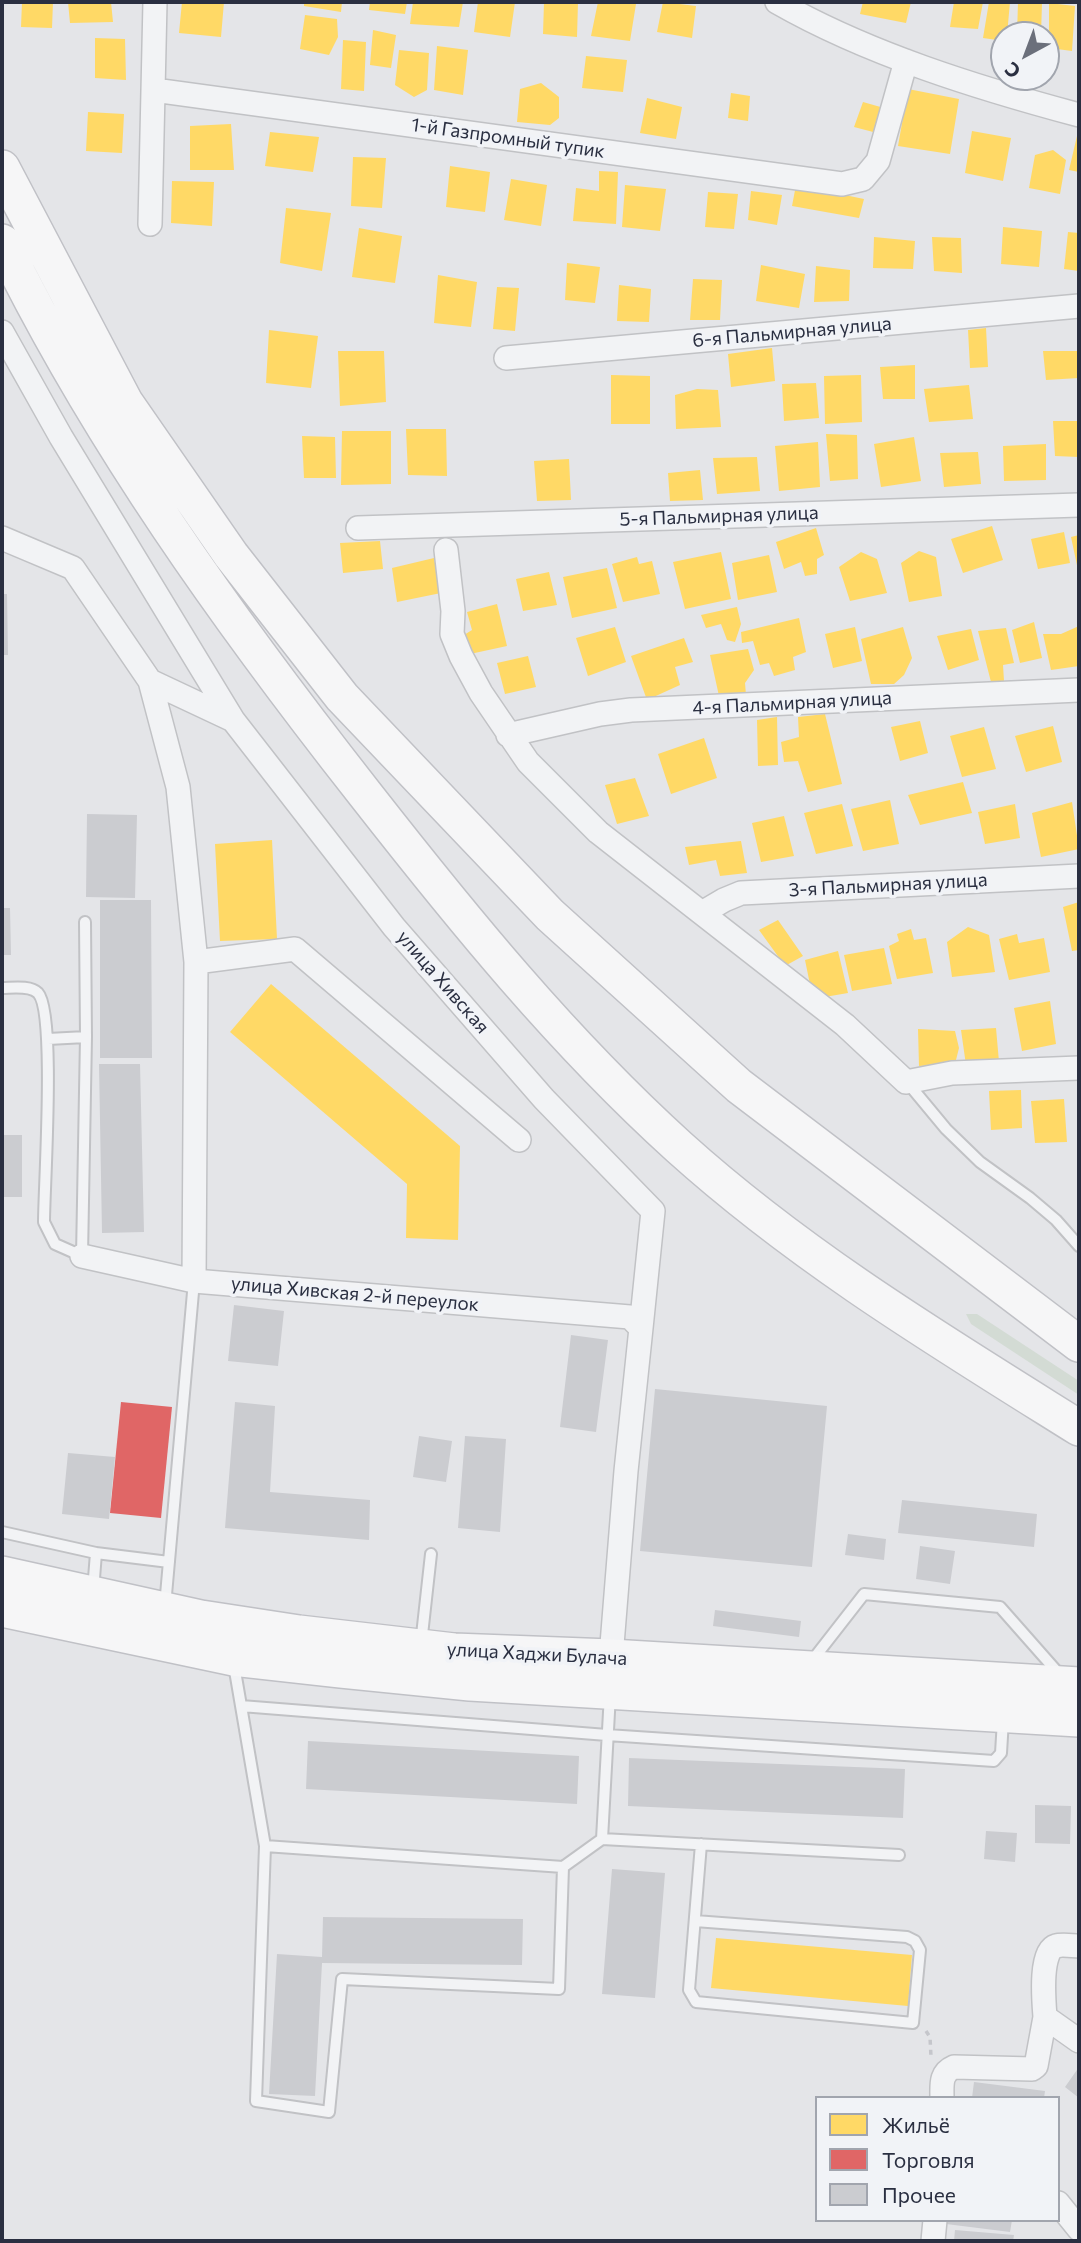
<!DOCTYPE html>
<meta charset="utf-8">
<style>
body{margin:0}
#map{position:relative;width:1081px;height:2243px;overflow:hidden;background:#e4e5e8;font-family:Commissioner,sans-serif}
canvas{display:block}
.frame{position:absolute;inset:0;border:4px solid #2a2f41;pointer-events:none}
.legend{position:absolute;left:815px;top:2096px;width:245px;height:126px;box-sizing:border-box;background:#f1f3f7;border:2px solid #a1a5ae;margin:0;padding:9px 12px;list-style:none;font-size:21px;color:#2a2f41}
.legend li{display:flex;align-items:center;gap:14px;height:35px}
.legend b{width:35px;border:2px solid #a1a5ae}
.north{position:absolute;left:990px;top:21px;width:70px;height:70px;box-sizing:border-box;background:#f1f3f7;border:2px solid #a1a5ae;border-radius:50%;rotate:221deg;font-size:19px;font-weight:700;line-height:28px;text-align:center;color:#2a2f41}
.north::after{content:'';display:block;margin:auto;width:24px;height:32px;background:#6b6f7b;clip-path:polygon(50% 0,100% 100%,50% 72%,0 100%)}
</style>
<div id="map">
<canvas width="1081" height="2243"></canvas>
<div class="frame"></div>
<ul class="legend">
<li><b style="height:19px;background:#ffd966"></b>Жильё</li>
<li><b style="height:19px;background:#e06666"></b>Торговля</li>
<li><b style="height:19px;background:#cbccd0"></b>Прочее</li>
</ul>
<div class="north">С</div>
</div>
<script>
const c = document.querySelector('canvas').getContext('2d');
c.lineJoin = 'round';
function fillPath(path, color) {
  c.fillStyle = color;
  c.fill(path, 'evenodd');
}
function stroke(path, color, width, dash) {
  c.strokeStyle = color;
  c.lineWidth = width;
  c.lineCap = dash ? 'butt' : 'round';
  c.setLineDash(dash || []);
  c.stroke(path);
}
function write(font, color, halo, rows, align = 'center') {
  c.font = font + ' Commissioner,sans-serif';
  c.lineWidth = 7;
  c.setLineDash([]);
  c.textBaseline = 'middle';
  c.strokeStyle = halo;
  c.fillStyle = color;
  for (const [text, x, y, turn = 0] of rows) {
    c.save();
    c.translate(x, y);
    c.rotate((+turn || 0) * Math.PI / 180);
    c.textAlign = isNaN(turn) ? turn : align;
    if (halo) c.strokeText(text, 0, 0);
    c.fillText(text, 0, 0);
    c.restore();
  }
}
fillPath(new Path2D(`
 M 966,1314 L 977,1314 L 1079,1381 L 1079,1395 L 971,1324 Z`), '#d3dbd4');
fillPath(new Path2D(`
 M 22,2 L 53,2 L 52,28 L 21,27 Z
 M 68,2 L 111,2 L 113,22 L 70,23 Z
 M 182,2 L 224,2 L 221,37 L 179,33 Z
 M 304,2 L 342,2 L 341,12 L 304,6 Z
 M 370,2 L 407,2 L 405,14 L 369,10 Z
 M 413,2 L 463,2 L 459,27 L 410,24 Z
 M 478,2 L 515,2 L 510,37 L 474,32 Z
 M 544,2 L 578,2 L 577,37 L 543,34 Z
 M 598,2 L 636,4 L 630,41 L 591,36 Z
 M 663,2 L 696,6 L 692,38 L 657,32 Z
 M 863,2 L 911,2 L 906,23 L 860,14 Z
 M 954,2 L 983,2 L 978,29 L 950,27 Z
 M 989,2 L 1010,2 L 1007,35 L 1004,35 L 1004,41 L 983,38 Z
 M 1018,2 L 1042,3 L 1041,35 L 1017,35 Z
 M 1049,3 L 1075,6 L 1072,51 L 1049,48 Z
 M 305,15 L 337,19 L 338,37 L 329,55 L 300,49 Z
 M 373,30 L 396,35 L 391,68 L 370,65 Z
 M 95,38 L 125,39 L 126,80 L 95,78 Z
 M 343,40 L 366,42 L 364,91 L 341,89 Z
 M 437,46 L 468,50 L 463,95 L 434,90 Z
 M 399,50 L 429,53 L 427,90 L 414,97 L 395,85 Z
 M 586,56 L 627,60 L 623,92 L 582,88 Z
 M 541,83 L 559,97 L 559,118 L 550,125 L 517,122 L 520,89 Z
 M 908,89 L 959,99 L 950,154 L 898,146 Z
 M 731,93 L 750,96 L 748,121 L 728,118 Z
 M 647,98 L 682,107 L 676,139 L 640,133 Z
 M 863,102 L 884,108 L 877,133 L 854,127 Z
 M 88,112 L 124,114 L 122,153 L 86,151 Z
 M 231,124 L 234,170 L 190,170 L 190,126 Z
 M 972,131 L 1011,138 L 1003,181 L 965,173 Z
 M 270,132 L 319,137 L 313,172 L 265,166 Z
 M 1077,136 L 1079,137 L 1079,172 L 1069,170 Z
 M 1053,150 L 1066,160 L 1060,194 L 1029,188 L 1035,155 Z
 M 353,157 L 386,158 L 382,208 L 351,206 Z
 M 450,166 L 490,172 L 485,212 L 446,207 Z
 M 599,171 L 618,172 L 616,224 L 573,221 L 576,188 L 599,191 Z
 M 511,179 L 547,185 L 541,226 L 504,220 Z
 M 172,181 L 214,182 L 212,226 L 171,223 Z
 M 625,185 L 666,189 L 660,231 L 622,227 Z
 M 796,185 L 864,199 L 859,218 L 792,206 Z
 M 751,191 L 782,195 L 777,225 L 748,220 Z
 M 708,192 L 738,194 L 734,229 L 705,227 Z
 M 286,208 L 331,213 L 322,271 L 280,263 Z
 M 1003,227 L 1042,231 L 1039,267 L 1001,264 Z
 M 359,228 L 402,236 L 395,283 L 352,277 Z
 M 1068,232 L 1079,233 L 1079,271 L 1064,269 Z
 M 874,237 L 915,241 L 913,269 L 873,268 Z
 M 932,237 L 961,238 L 962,273 L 934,271 Z
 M 567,263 L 600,267 L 595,303 L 565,300 Z
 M 761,265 L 805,274 L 799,308 L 756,301 Z
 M 816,266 L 850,270 L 849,301 L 814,302 Z
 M 438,275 L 477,282 L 471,327 L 434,323 Z
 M 693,279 L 722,280 L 720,320 L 690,320 Z
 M 619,285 L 651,289 L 649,322 L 617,321 Z
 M 497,287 L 519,288 L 515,331 L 493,329 Z
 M 986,328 L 988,367 L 970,368 L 968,330 Z
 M 269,330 L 318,336 L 311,388 L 266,383 Z
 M 772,348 L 775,381 L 731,387 L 728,354 Z
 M 338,351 L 384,351 L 386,402 L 340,406 Z
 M 1043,351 L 1079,351 L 1079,378 L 1046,380 Z
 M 915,365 L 915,399 L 883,399 L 880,367 Z
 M 611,375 L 650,376 L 650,424 L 611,424 Z
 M 861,375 L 862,422 L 825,424 L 824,376 Z
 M 816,383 L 819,418 L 784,421 L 782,384 Z
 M 969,385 L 973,419 L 929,422 L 924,389 Z
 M 697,389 L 718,390 L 721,427 L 676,429 L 675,395 Z
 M 1053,421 L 1079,421 L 1079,457 L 1055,456 Z
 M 406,429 L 446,429 L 447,476 L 408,475 Z
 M 342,431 L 391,431 L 391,484 L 341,485 Z
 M 826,434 L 857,435 L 858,479 L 830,481 Z
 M 302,436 L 335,437 L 336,478 L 304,478 Z
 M 914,437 L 921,481 L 881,487 L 874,444 Z
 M 818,442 L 820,487 L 779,491 L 775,446 Z
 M 1046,444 L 1046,480 L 1004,481 L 1003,446 Z
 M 978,452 L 981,484 L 944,487 L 940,453 Z
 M 757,457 L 760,491 L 717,494 L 713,458 Z
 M 569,459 L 571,500 L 537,501 L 534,461 Z
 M 700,470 L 703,500 L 670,501 L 668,473 Z
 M 992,526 L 1003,560 L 963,573 L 951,539 Z
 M 816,528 L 824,555 L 817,559 L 817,574 L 805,576 L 801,562 L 784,569 L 776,542 Z
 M 1064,532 L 1070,563 L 1038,569 L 1031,539 Z
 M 1079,535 L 1079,570 L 1078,570 L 1071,537 Z
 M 380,541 L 383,569 L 343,573 L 340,543 Z
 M 919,551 L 936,557 L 942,596 L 909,602 L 901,563 Z
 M 721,552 L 731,599 L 685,609 L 673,562 Z
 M 861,552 L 877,559 L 887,593 L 850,601 L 839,567 Z
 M 769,555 L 777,592 L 738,600 L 732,563 Z
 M 637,557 L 639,564 L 652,561 L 660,594 L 623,602 L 612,564 Z
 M 434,558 L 441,593 L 397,602 L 392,568 Z
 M 607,568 L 617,608 L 572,618 L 563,577 Z
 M 549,572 L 557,605 L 523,611 L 516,579 Z
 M 497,604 L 507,646 L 470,654 L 464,635 L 472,630 L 467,612 Z
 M 737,607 L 741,624 L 735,642 L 727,640 L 721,624 L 706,628 L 701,615 Z
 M 799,618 L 806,652 L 793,657 L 795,670 L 774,676 L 769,663 L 760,665 L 753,641 L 742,643 L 741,632 Z
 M 1034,622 L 1042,658 L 1020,663 L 1012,630 Z
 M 1079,626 L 1079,666 L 1051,670 L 1043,634 L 1061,634 Z
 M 615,627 L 626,662 L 588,676 L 576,638 Z
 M 855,627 L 862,661 L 833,668 L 825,634 Z
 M 903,627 L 912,658 L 904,675 L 894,684 L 871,684 L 861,639 Z
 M 1006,628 L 1014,663 L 1003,665 L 1004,681 L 991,682 L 978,631 Z
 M 971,629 L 979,660 L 948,670 L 937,636 Z
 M 684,638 L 693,662 L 675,667 L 680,685 L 647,700 L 631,656 Z
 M 748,649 L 754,670 L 745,683 L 746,695 L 719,696 L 710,655 Z
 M 528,656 L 536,687 L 505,694 L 497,663 Z
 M 825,714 L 842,784 L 808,792 L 798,761 L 784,762 L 781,742 L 799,737 L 798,717 Z
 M 777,717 L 778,765 L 758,766 L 757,720 Z
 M 920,721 L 928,753 L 900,761 L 891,727 Z
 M 1053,726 L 1062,762 L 1026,772 L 1015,736 Z
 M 984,727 L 996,769 L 962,777 L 950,736 Z
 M 704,738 L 717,778 L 671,794 L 658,754 Z
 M 635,778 L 649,816 L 617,824 L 605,785 Z
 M 963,782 L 972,813 L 920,825 L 908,795 Z
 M 890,800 L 899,844 L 863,851 L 851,809 Z
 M 1072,802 L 1079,849 L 1041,857 L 1032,813 Z
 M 842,804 L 853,846 L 816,854 L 804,813 Z
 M 1015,804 L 1020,838 L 985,844 L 978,812 Z
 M 784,816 L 794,856 L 761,862 L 752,823 Z
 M 272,840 L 277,939 L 220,941 L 215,844 Z
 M 741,841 L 747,873 L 720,876 L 716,860 L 689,865 L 685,847 Z
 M 1079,902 L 1079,950 L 1072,951 L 1063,907 Z
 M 778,920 L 803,956 L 785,966 L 759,930 Z
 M 968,927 L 989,935 L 995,972 L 952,977 L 947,942 Z
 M 911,929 L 914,940 L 926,938 L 933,973 L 897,979 L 889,946 L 899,941 L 897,934 Z
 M 1017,934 L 1019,943 L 1044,938 L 1050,972 L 1009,980 L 999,939 Z
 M 884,948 L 892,984 L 852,991 L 844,955 Z
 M 838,951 L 848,993 L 813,999 L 805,960 Z
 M 271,984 L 460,1146 L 458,1240 L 406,1238 L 407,1184 L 230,1032 Z
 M 1050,1001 L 1056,1044 L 1022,1051 L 1014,1008 Z
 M 996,1028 L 999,1062 L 966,1065 L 961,1030 Z
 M 918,1029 L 955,1031 L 959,1048 L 955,1064 L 919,1066 Z
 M 1021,1090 L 1022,1128 L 991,1130 L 989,1091 Z
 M 1064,1099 L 1067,1142 L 1035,1143 L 1031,1101 Z
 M 716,1938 L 912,1955 L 908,2006 L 711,1988 Z`), '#ffd966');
fillPath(new Path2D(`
 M 121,1402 L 172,1407 L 161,1518 L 110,1513 Z`), '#e06666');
fillPath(new Path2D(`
 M 2,594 L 7,594 L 8,655 L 2,655 Z
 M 87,814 L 137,815 L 135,898 L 86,897 Z
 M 100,900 L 151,900 L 152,1058 L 100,1058 Z
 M 2,908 L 10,908 L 11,955 L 2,955 Z
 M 99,1064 L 140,1064 L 144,1232 L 102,1233 Z
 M 2,1135 L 22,1135 L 22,1197 L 2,1197 Z
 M 234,1305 L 284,1311 L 278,1366 L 228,1361 Z
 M 571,1335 L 608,1340 L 596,1432 L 560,1427 Z
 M 655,1389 L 827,1406 L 812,1567 L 640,1551 Z
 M 235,1402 L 275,1406 L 270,1492 L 370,1500 L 369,1540 L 225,1528 Z
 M 419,1436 L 452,1441 L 446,1482 L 413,1477 Z
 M 465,1436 L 506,1439 L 500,1532 L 458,1528 Z
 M 68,1453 L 115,1457 L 109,1519 L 62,1514 Z
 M 902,1500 L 1037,1514 L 1034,1547 L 898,1533 Z
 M 848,1534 L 886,1539 L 884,1560 L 845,1555 Z
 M 920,1546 L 955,1551 L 950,1584 L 916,1579 Z
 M 715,1610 L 801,1621 L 799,1637 L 713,1626 Z
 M 308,1741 L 579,1756 L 577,1804 L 306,1789 Z
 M 629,1758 L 905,1769 L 903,1818 L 628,1806 Z
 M 1035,1805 L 1071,1806 L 1070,1844 L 1035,1843 Z
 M 986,1831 L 1017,1833 L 1015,1862 L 984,1859 Z
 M 612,1869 L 665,1873 L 655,1998 L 602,1994 Z
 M 323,1917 L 523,1919 L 522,1965 L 322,1963 L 315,2096 L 269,2094 L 277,1954 L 322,1957 Z
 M 1079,2067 L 1079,2098 L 1065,2087 Z
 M 974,2082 L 1045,2091 L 1044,2098 L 972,2098 Z
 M 946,2220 L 1012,2220 L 1010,2232 L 946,2224 Z
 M 955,2230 L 1014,2235 L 1013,2241 L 954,2241 Z`), '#cbccd0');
const service = new Path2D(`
 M 2,988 C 12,988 30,985 38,993 C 56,1012 44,1187 44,1222 L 55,1244 L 82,1256 L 86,1037
 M 48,1039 L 86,1037 L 85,922
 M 907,1082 L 946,1129 L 980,1162 L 1030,1198 L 1056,1220 L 1079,1246
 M 2,1532 L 96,1553
 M 93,1591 L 96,1553 L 169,1562
 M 165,1606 L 194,1281
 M 421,1644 L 431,1554
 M 811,1662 L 864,1594 L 1000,1607 L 1060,1675
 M 234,1665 L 265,1846 L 256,2101 L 329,2112 L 342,1979 L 559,1989 L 563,1867 L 265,1846
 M 241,1706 L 607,1735 L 994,1761 L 1001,1753 L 1003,1720
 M 602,1839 L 899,1855
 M 563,1867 L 602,1839 L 610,1694
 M 695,1921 L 907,1937 L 915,1941 L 920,1950 L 913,2023 L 696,2002 L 689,1990 L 701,1844`);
const minor = new Path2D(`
 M 777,2 C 868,54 978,88 1079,115
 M 154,90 L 842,184 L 863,179 L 878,161 L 906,61
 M 150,224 L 155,2
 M 2,332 L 61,437 L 233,720
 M 506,358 L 1079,306
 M 358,528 L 1079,505
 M 2,538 L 73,568 L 150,681 L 178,787 L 196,962 L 194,1281
 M 446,550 L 453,611 L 452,634 L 461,656 L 481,693 L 528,762 L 598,832 L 845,1025 L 906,1082 L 952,1073 L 1079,1068
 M 150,681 L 233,720 L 394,927 L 544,1099 L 653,1211 L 641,1328
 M 508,735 L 600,714 L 631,710 L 1079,690
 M 702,913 L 724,900 L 741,893 L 1079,876
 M 196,962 L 295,949 L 519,1140
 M 82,1256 L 194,1281 L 630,1317 L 641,1328 L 626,1471 L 611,1657
 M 1079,1946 C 1073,1946 1062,1944 1056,1946 C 1039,1951 1044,2003 1045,2017 L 1079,2041
 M 942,2098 C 942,2085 940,2073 954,2067 L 1032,2069 L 1036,2066 L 1045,2017
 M 1058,2203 L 1079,2229
 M 933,2241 L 935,2220`);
const primary = new Path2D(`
 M 2,168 L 125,402 L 231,555 L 342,697 L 550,915 L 739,1086 L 1079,1344
 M 2,242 C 99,440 229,621 365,794 C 462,918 562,1041 679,1147 C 801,1257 940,1341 1079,1428
 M 2,1574 L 201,1618 L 299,1633 L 454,1651 L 611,1657 L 1079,1685
 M 2,1609 L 233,1658 L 341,1670 L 470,1683 L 1079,1719`);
stroke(service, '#c1c2c5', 14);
stroke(minor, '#c1c2c5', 26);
stroke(primary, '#c0c1c6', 38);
stroke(new Path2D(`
 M 926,2031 L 930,2037 L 931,2057`), '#c5c6cb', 3.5, [5, 5]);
stroke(service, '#f2f3f5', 10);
stroke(minor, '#f2f3f5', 23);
stroke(primary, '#f6f6f7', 35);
write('19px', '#2a2f41', '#f1f3f7', [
 ["1-й Газпромный тупик",508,138,8],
 ["6-я Пальмирная улица",792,332,-5],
 ["5-я Пальмирная улица",719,516,-2],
 ["4-я Пальмирная улица",792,703,-3],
 ["3-я Пальмирная улица",888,885,-3],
 ["улица Хивская",443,982,49],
 ["улица Хивская 2-й переулок",355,1294,5],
 ["улица Хаджи Булача",537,1654,3]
]);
</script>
